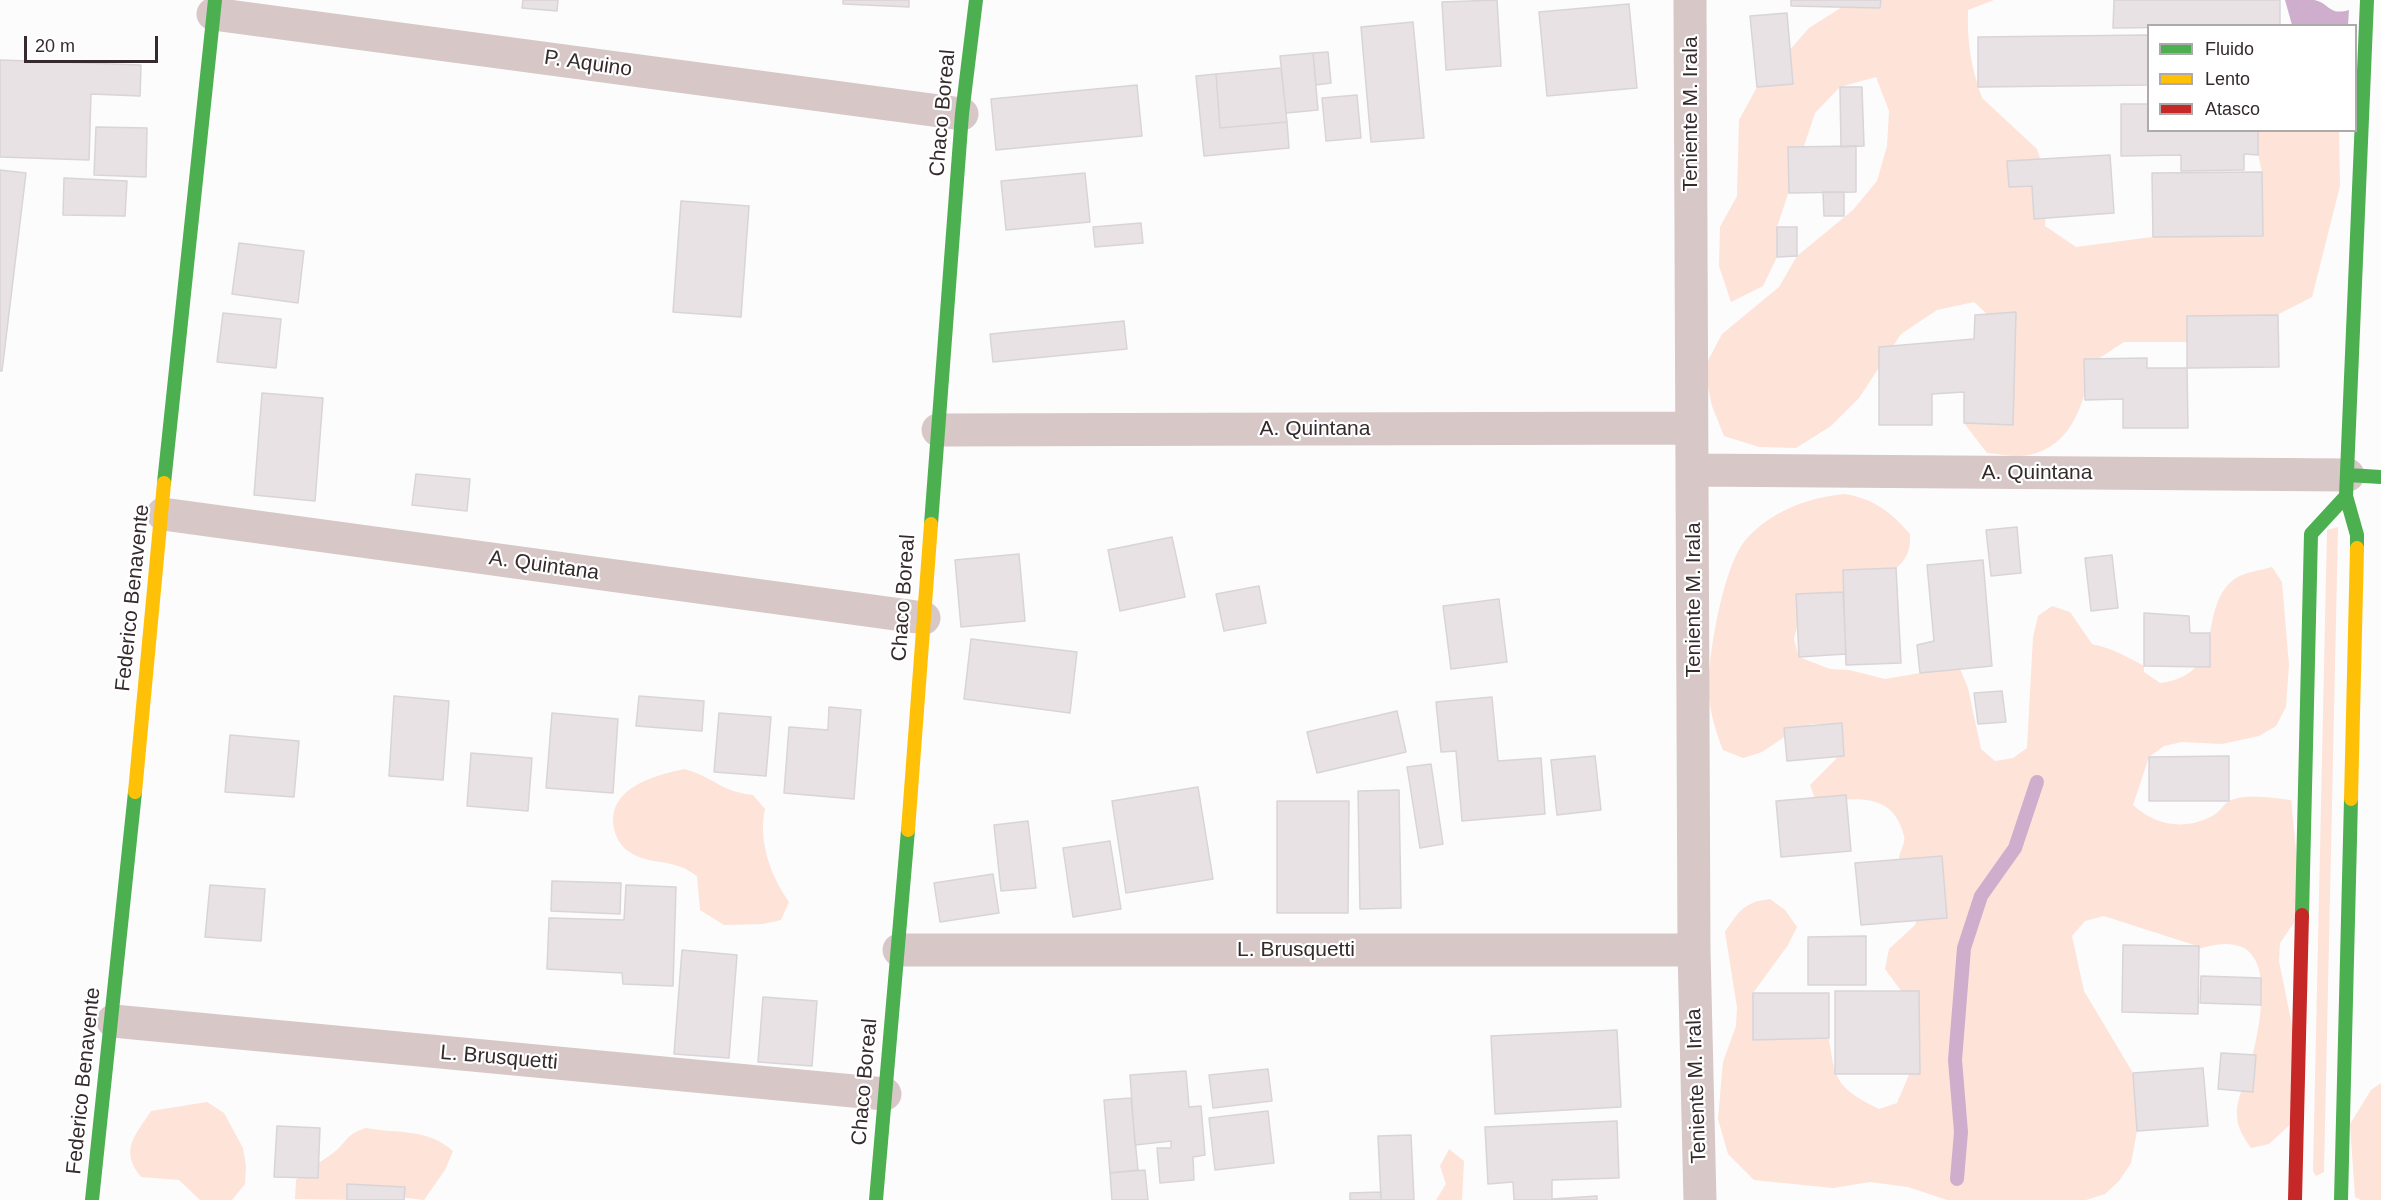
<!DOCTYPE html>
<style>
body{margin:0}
#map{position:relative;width:2381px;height:1200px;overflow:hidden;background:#fcfcfc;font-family:Helvetica,sans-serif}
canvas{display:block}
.legend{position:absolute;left:2147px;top:24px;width:210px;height:108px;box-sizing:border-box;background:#fff;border:2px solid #aeaaab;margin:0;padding:8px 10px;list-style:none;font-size:18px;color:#352a2c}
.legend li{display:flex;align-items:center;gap:12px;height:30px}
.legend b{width:30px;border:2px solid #aeaaab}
.scale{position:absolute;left:24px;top:36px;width:134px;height:27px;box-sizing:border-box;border:3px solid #352a2c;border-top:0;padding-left:8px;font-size:18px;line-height:21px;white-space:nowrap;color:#352a2c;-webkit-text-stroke:4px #fff;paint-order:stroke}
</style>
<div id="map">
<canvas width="2381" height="1200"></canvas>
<ul class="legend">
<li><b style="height:8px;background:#4caf50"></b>Fluido</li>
<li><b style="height:8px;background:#ffc107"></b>Lento</li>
<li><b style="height:8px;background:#c62828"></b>Atasco</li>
</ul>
<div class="scale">20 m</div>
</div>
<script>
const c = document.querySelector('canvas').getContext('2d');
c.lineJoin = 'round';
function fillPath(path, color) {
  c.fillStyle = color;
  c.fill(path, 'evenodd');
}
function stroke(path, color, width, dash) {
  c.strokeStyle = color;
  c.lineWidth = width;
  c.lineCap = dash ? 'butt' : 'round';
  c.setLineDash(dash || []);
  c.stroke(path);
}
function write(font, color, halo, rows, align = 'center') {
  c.font = font + ' Helvetica,sans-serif';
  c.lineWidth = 4.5;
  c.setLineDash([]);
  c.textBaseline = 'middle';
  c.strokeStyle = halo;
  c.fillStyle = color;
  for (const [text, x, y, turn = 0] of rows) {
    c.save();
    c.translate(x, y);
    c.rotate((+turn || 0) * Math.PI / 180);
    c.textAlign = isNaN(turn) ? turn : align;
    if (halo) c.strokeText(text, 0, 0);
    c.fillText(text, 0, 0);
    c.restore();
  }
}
fillPath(new Path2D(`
 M 1853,0 L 1994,0 L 1968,10 C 1967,43 1971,67 1982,98 L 2037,149 L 2049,185 L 2045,226 L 2076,247 L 2152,237 L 2166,219 L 2237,200 L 2262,172 L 2255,141 L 2256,131 L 2339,131 L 2340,186 L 2312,297 L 2236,336 L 2199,342 L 2124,342 L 2092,363 C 2084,402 2073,446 2029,455 C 2016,458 2000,454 1987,453 L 1964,423 L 2003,365 L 2001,327 L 1974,302 L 1937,310 L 1901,334 L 1859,398 L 1831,426 L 1796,448 L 1759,447 L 1724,436 L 1712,406 L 1704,368 L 1722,334 L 1779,287 L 1797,256 L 1853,210 L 1877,181 L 1887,146 L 1889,111 L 1876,77 L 1840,87 L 1815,113 L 1777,227 L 1777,257 L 1763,286 L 1731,302 L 1719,266 L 1720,227 L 1737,196 L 1739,120 L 1757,87 L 1809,28 Z
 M 1845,494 C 1874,499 1891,512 1910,534 C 1910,540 1910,547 1908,552 C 1900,579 1824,610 1799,620 L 1794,639 L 1799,657 L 1830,669 L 1849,670 L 1885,679 L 1920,673 L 1928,664 L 1945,659 L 1960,669 L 1968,688 L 1981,749 L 1995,761 L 2013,758 L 2027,748 L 2033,637 L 2038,616 L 2052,606 L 2070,612 L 2092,644 C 2111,648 2126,656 2144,666 L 2144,672 L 2160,683 C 2231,674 2194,607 2236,578 C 2245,572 2262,570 2272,567 L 2282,582 L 2289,665 L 2286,707 L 2276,726 L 2259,736 L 2222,744 L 2182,742 L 2164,746 L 2149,757 L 2133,805 C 2156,826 2186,831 2214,815 C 2220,812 2224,803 2231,800 C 2249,793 2272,798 2291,800 L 2302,911 L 2280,943 L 2279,961 L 2299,1060 L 2296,1119 L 2269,1144 L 2251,1148 C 2244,1138 2237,1128 2237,1115 C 2236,1099 2247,1078 2251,1062 C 2258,1035 2275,962 2242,947 C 2220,938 2192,951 2171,959 L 2197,946 L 2104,916 L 2085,921 L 2072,936 L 2084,991 L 2133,1073 L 2137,1131 L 2131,1163 L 2119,1181 L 2105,1194 L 2086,1200 L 1947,1200 L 1908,1187 L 1870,1182 L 1833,1188 L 1754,1180 L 1728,1154 L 1718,1119 L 1723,1062 L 1736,1026 L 1737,1007 L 1725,932 C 1739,911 1744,902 1770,899 L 1785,910 L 1797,927 L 1788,945 L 1753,993 L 1758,999 L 1824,1020 C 1839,1071 1823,1082 1879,1109 L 1897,1103 L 1919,1051 L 1907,999 L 1885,969 L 1889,949 L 1915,925 L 1920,906 C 1912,891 1901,876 1899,859 C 1899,851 1906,844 1904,836 C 1893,789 1853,800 1816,801 L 1810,785 L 1836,759 L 1841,742 L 1830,725 L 1812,724 L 1795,730 L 1762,752 L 1743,758 L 1723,750 C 1716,733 1711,715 1709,697 C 1706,663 1723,568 1744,542 C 1768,512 1809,497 1845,494 Z
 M 2338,527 L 2324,1172 L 2316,1176 L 2313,1171 L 2327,530 Z
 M 684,769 C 712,776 721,792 753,795 L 765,809 C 758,840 770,875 789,902 L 781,920 L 763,924 L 724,925 L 700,910 L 697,876 C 692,873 687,869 681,867 C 663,860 644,863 628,851 C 621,846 615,836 614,828 C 607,788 653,776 684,769 Z
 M 2381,1083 L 2381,1200 L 2361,1200 L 2355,1197 L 2350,1124 L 2371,1090 Z
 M 207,1102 L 224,1113 L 243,1148 L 246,1166 L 245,1184 L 232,1200 L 200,1200 L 179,1180 L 141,1177 C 119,1150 135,1136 151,1111 Z
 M 366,1128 C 399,1134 427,1128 453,1151 L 445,1170 L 424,1200 L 384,1195 L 361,1200 L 295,1199 L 296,1180 C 309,1167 326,1160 339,1148 C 350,1136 349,1134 366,1128 Z
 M 1449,1149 L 1464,1161 L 1462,1200 L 1436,1200 L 1446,1184 L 1440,1166 Z`), '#fde3d8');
fillPath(new Path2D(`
 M 2285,0 C 2294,0 2305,0 2314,0 C 2330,3 2328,16 2349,10 L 2348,25 L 2292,25 Z`), '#ceaecc');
stroke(new Path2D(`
 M 1957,1179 L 1961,1132 L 1955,1060 L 1964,948 L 1981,896 L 2015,848 L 2037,782`), '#ceaecc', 14);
const building = new Path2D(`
 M 523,0 L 558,0 L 557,11 L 522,8 Z
 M 843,0 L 909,0 L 909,7 L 843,4 Z
 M 1497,0 L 1501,66 L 1446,70 L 1442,2 Z
 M 1791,0 L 1881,0 L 1880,8 L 1791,6 Z
 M 2114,0 L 2280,0 L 2280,26 L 2113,28 Z
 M 1629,4 L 1637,88 L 1547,96 L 1539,12 Z
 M 1787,13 L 1793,84 L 1757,87 L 1750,16 Z
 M 1413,22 L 1424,138 L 1371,142 L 1361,27 Z
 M 2148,35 L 2148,85 L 1978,87 L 1978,37 Z
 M 1328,52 L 1331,83 L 1316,85 L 1313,53 Z
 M 1313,53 L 1318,110 L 1286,113 L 1280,56 Z
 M 0,60 L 141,65 L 140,96 L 91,94 L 89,160 L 0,157 Z
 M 1281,68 L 1287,122 L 1220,128 L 1216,74 Z
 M 1216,74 L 1220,128 L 1287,122 L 1289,148 L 1204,156 L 1196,76 Z
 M 1137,85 L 1142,136 L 996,150 L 991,99 Z
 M 1840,87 L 1862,87 L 1864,146 L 1841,147 Z
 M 1357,95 L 1361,138 L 1326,141 L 1322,98 Z
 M 2121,104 L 2148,104 L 2148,130 L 2258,130 L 2258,155 L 2244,154 L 2244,170 L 2181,171 L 2181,155 L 2121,156 Z
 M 96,127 L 147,128 L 146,177 L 94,175 Z
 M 1856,146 L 1856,192 L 1789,193 L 1788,147 Z
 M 2110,155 L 2114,213 L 2034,219 L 2032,186 L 2009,187 L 2007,161 Z
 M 0,170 L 26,173 L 2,371 L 0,371 Z
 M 2262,172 L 2263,236 L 2153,237 L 2152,173 Z
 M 1085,173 L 1090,222 L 1006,230 L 1001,181 Z
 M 64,178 L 127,181 L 125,216 L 63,215 Z
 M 1823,192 L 1844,192 L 1844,216 L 1824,216 Z
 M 681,201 L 749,206 L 741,317 L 673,312 Z
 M 1141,223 L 1143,243 L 1095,247 L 1093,227 Z
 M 1777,227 L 1797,227 L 1797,256 L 1777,257 Z
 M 239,243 L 304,251 L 298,303 L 232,294 Z
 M 2016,312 L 2013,425 L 1964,423 L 1964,392 L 1932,394 L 1932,425 L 1879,425 L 1879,347 L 1974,339 L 1975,315 Z
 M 223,313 L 281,319 L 276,368 L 217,362 Z
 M 2278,315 L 2279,367 L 2187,368 L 2187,316 Z
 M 1124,321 L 1127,349 L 993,362 L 990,334 Z
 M 2147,358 L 2147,368 L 2187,368 L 2188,428 L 2123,428 L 2123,399 L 2085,400 L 2084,359 Z
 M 262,393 L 323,398 L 315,501 L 254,495 Z
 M 416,474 L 470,479 L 467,511 L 412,505 Z
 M 2017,527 L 2021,573 L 1991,576 L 1986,530 Z
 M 1172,537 L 1185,597 L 1120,611 L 1108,550 Z
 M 1019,554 L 1025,621 L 961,627 L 955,560 Z
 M 2112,555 L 2118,608 L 2091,611 L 2085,558 Z
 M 1983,560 L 1992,666 L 1920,673 L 1917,645 L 1934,641 L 1927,565 Z
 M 1896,568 L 1901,663 L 1846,665 L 1843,570 Z
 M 1259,586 L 1266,623 L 1224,631 L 1216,594 Z
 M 1843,592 L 1846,654 L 1799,657 L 1796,594 Z
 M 1499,599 L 1507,662 L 1451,669 L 1443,606 Z
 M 2144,613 L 2189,616 L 2190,633 L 2210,633 L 2210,667 L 2144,666 Z
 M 971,639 L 1077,652 L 1070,713 L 964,699 Z
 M 2002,691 L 2006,722 L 1978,724 L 1974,693 Z
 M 394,696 L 449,701 L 443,780 L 389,776 Z
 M 639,696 L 704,701 L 702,731 L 636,726 Z
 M 1492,697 L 1498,761 L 1541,758 L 1545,814 L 1462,821 L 1456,751 L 1441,752 L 1436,702 Z
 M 829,707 L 861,710 L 854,799 L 784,793 L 789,727 L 828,730 Z
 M 1397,711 L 1406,752 L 1317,773 L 1307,732 Z
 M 552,713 L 618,719 L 613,793 L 546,788 Z
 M 719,713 L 771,717 L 766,776 L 714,772 Z
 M 1842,723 L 1844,756 L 1787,761 L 1784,728 Z
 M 230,735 L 299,741 L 294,797 L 225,792 Z
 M 471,753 L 532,758 L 528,811 L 467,806 Z
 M 1595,756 L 1601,810 L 1557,815 L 1551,760 Z
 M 2229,756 L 2229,801 L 2149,801 L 2149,757 Z
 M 1431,764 L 1443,844 L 1420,848 L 1407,767 Z
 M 1198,787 L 1213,879 L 1126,893 L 1112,801 Z
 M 1399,790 L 1401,908 L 1360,909 L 1358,791 Z
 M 1846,795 L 1851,851 L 1781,857 L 1776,801 Z
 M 1277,801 L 1349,801 L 1348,913 L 1277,913 Z
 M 1028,821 L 1036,888 L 1001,891 L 994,825 Z
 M 1110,841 L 1121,909 L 1073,917 L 1063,848 Z
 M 1942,856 L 1947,918 L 1861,925 L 1855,863 Z
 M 993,874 L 999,913 L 940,922 L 934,883 Z
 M 552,881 L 621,883 L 620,914 L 551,911 Z
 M 210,885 L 265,889 L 261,941 L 205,937 Z
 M 626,885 L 676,887 L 673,986 L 623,984 L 622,973 L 547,969 L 549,918 L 624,920 Z
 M 1866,936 L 1866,985 L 1808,985 L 1808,937 Z
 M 2123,945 L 2199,946 L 2198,1014 L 2122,1012 Z
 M 682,950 L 737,955 L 729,1058 L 674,1054 Z
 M 2201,976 L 2261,978 L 2261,1005 L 2200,1003 Z
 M 1835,991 L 1919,991 L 1920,1074 L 1835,1074 Z
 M 1753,993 L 1829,993 L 1829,1038 L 1753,1040 Z
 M 763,997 L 817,1001 L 812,1066 L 758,1062 Z
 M 1617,1030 L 1621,1107 L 1495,1114 L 1491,1036 Z
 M 2221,1053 L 2256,1055 L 2253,1092 L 2218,1089 Z
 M 2203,1068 L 2208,1126 L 2137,1131 L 2133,1073 Z
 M 1268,1069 L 1272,1101 L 1213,1108 L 1209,1075 Z
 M 1186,1071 L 1189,1107 L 1201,1106 L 1205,1155 L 1193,1157 L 1194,1180 L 1160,1183 L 1157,1148 L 1171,1148 L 1171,1141 L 1135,1145 L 1130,1075 Z
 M 1131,1098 L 1138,1170 L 1110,1173 L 1104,1100 Z
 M 1268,1111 L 1274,1163 L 1215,1170 L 1209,1118 Z
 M 1617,1121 L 1619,1178 L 1552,1180 L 1552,1199 L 1597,1196 L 1597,1200 L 1514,1200 L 1513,1182 L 1488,1184 L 1485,1127 Z
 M 277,1126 L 320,1128 L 318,1178 L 274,1177 Z
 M 1411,1135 L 1414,1200 L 1381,1200 L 1378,1136 Z
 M 1145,1170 L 1148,1200 L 1112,1200 L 1110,1173 Z
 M 347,1184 L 405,1187 L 404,1200 L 347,1200 Z
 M 1381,1192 L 1381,1200 L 1350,1200 L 1350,1193 Z`);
fillPath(building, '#e8e2e4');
stroke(building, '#d9d4d7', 1.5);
stroke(new Path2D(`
 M 1690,0 L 1694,950 L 1700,1200
 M 213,14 L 962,114
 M 938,430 L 1691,428
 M 1693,470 L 2348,475
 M 163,514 L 924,618
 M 899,950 L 1694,950
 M 113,1021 L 885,1094`), '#d7c7c6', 33);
stroke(new Path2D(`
 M 2348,475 L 2381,477
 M 164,483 L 215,0
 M 931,524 L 962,114 L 976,0
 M 2357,548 L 2357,535 L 2346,496 L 2367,0
 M 2302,915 L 2311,534 L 2346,496
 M 92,1200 L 135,792
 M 876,1200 L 908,830
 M 2341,1200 L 2351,799`), '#4caf50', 14);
stroke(new Path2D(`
 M 135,792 L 164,483
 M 2351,799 L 2357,548
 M 908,830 L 931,524`), '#ffc107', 14);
stroke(new Path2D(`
 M 2295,1200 L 2302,915`), '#c62828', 14);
write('21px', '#352a2c', '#fff', [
 ["P. Aquino",588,64,8],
 ["Chaco Boreal",943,113,-85],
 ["Teniente M. Irala",1691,114,-90],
 ["A. Quintana",1315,429],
 ["A. Quintana",2037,473],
 ["A. Quintana",544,566,8],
 ["Federico Benavente",133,598,-84],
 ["Chaco Boreal",904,598,-86],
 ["Teniente M. Irala",1694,600,-90],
 ["L. Brusquetti",1296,950],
 ["L. Brusquetti",499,1058,5],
 ["Federico Benavente",84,1081,-84],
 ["Chaco Boreal",865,1082,-85],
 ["Teniente M. Irala",1697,1086,-92]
]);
</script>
